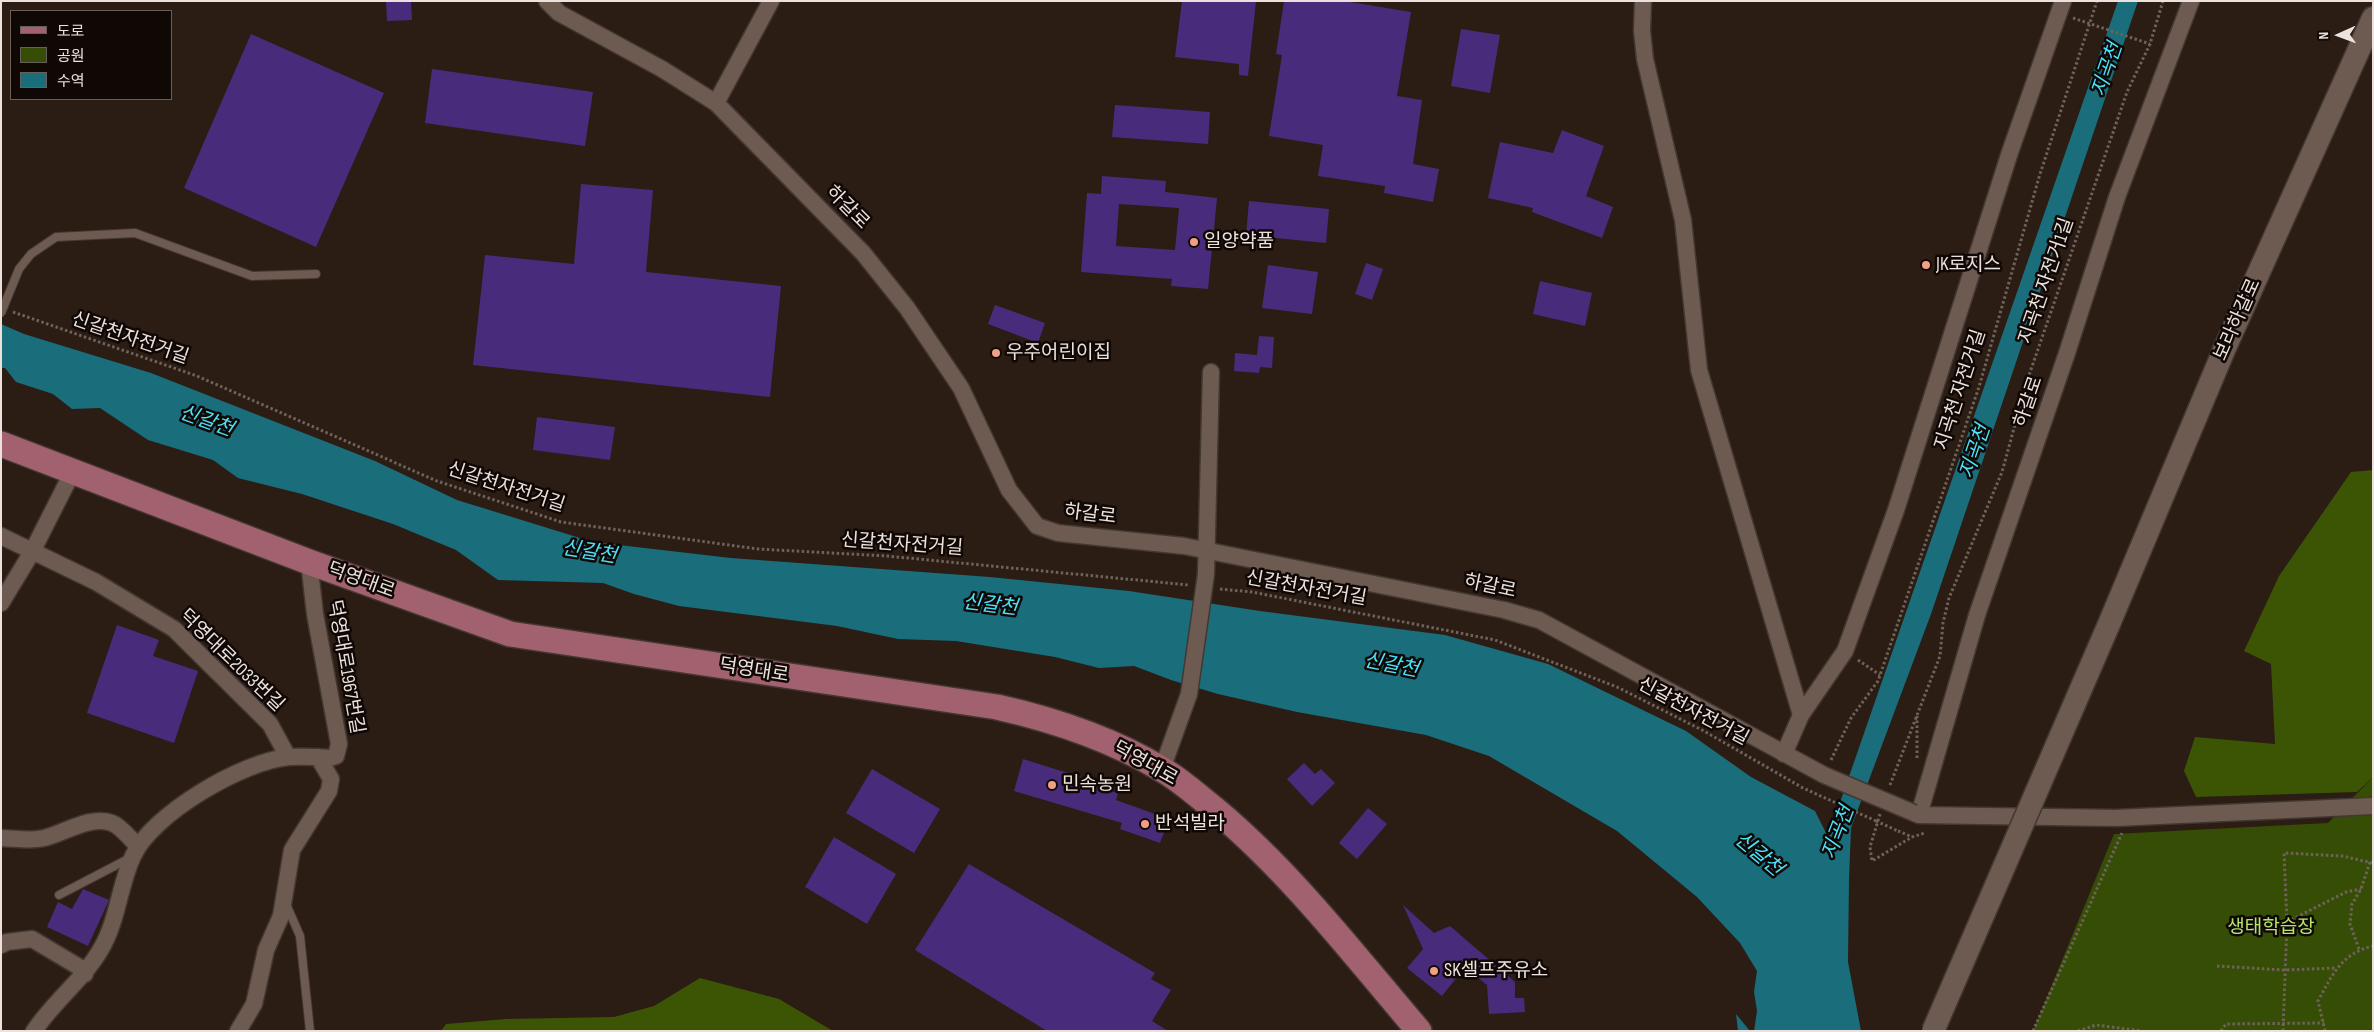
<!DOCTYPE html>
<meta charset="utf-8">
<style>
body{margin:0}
#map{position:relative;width:2374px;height:1032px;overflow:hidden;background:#2b1c14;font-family:"Sofia Sans Condensed","Noto Sans KR",sans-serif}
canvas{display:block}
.frame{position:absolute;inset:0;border:2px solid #ece1dc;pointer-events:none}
.legend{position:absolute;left:10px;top:10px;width:162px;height:90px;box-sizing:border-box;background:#0f0805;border:1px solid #675f5b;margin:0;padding:6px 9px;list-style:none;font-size:15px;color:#ece1dc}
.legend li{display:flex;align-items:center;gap:10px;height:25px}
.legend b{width:25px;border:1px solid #675f5b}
.north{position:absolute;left:2314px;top:10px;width:50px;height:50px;-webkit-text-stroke:4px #0f0805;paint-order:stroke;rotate:268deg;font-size:14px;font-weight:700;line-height:20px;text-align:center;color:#ece1dc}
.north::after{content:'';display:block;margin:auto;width:18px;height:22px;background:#ece1dc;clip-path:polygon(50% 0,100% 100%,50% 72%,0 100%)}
</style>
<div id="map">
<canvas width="2374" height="1032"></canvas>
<div class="frame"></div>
<ul class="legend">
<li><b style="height:6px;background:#a2616e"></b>도로</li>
<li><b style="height:14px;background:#364d05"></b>공원</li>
<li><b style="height:14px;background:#1a6d7b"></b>수역</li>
</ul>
<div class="north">N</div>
</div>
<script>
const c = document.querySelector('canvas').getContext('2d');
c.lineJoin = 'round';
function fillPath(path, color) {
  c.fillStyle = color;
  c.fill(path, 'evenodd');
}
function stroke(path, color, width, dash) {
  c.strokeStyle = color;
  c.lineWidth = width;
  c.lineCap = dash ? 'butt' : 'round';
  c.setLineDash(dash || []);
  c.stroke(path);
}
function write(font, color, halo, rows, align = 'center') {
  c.font = font + ' "Sofia Sans Condensed","Noto Sans KR",sans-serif';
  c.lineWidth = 5;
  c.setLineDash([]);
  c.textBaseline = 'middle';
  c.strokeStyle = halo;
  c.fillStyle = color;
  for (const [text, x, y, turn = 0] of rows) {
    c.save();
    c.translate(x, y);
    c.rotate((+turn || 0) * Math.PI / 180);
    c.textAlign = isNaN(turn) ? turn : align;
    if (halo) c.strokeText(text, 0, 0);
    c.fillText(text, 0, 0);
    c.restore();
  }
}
fillPath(new Path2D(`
 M 2373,777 L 2373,1031 L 2033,1031 L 2114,834 L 2328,823 Z`), '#364d05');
fillPath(new Path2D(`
 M 2373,470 L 2373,777 L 2357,792 L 2196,797 L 2184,771 L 2195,737 L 2275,744 L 2271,664 L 2244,651 L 2279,576 L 2351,472 Z
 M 700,978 L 779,999 L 833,1031 L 441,1031 L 446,1024 L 506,1019 L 614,1017 L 654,1006 Z`), '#3c5504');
fillPath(new Path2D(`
 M 2118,1 L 2138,1 L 1931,614 L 1851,828 L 1849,879 L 1848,962 L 1861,1031 L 1754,1031 L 1757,1011 L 1754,992 L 1757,971 L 1740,943 L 1697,897 L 1617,831 L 1489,756 L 1426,735 L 1297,712 L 1218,694 L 1171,680 L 1134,666 L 1099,668 L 1055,657 L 956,641 L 898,639 L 837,626 L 679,606 L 634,594 L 603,583 L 498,580 L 456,550 L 393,524 L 302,494 L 238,478 L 213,460 L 148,440 L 100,408 L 72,409 L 53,394 L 16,382 L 5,368 L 1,368 L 1,324 L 24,334 L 151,373 L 375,461 L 457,500 L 593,542 L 731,558 L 990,577 L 1129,591 L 1260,611 L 1445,635 L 1548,664 L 1686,731 L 1751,777 L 1815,811 L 1828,837 Z
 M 1736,1014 L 1750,1031 L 1738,1031 Z`), '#1a6d7b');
fillPath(new Path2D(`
 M 386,1 L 411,1 L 412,20 L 387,21 Z
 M 1182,1 L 1256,1 L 1248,76 L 1239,75 L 1239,64 L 1175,57 Z
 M 1284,1 L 1344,1 L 1411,12 L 1397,96 L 1422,100 L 1413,164 L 1439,169 L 1433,202 L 1384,193 L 1385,186 L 1318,176 L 1323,145 L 1269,136 L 1282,55 L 1276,54 Z
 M 1461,29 L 1500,35 L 1490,93 L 1451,86 Z
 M 251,34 L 384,93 L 316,247 L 184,188 Z
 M 432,69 L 593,92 L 585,146 L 425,123 Z
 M 1115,105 L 1210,112 L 1208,144 L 1112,137 Z
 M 1562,130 L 1604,146 L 1586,196 L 1613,207 L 1602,238 L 1532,212 L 1533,208 L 1488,198 L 1500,142 L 1553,153 Z
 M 1102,176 L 1166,181 L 1165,192 L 1217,198 L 1208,289 L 1171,286 L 1172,279 L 1081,272 L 1087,193 L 1101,194 ZM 1119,204 L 1179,208 L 1175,250 L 1116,246 Z
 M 581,184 L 653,190 L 646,272 L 781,286 L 770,397 L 473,365 L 485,255 L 574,264 Z
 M 1249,201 L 1329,209 L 1326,243 L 1246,235 Z
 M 1366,263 L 1383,269 L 1372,300 L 1355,294 Z
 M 1268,265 L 1318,272 L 1312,314 L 1262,308 Z
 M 1540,281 L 1592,293 L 1585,326 L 1533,314 Z
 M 995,305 L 1045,323 L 1038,343 L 988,324 Z
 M 1259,336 L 1274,337 L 1272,368 L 1260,367 L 1259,373 L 1234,371 L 1235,353 L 1257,355 Z
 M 537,417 L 615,427 L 610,460 L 533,450 Z
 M 117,625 L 159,640 L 153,656 L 198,671 L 174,743 L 87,713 Z
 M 1023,759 L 1090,780 L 1089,784 L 1118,793 L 1116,800 L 1169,819 L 1160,843 L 1120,829 L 1122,823 L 1014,791 Z
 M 1304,763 L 1315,774 L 1321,769 L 1335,783 L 1312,806 L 1287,779 Z
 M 872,769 L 940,809 L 914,853 L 846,813 Z
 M 1368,808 L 1387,824 L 1357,859 L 1339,843 Z
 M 834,837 L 896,874 L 867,924 L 805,887 Z
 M 969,864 L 1155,973 L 1151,979 L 1171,990 L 1152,1021 L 1168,1031 L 1047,1031 L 915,950 Z
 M 83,889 L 109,900 L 88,946 L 47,927 L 58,902 L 72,909 Z
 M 1403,905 L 1434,933 L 1450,926 L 1515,982 L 1515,998 L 1524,998 L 1525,1012 L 1489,1014 L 1487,985 L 1465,967 L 1442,996 L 1407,968 L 1423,949 Z`), '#482c7b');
const service = new Path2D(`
 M 19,269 L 31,254 L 56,237 L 135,233 L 252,276 L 316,274
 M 59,895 L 130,858
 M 286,904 L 300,936 L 310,1031`);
const minor = new Path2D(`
 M 547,1 L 559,13 L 662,69 L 716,103 L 863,253 L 907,308 L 961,388 L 1009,490 L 1037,526 L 1058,533 L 1184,546 L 1504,610 L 1539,620 L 1824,775
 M 1643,1 L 1642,31 L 1645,59 L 1683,220 L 1699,370 L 1801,715
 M 716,103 L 771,1
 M 1,536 L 96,582 L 174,629 L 270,724 L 288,757
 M 1206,574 L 1211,372
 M 1,603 L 32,552 L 73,471
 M 1784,754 L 1801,715 L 1845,651 L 1896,510 L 2010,152 L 2063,1
 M 1162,769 L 1189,694
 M 1914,813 L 1919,815 L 1977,615 L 2067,353 L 2117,197 L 2191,1
 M 1919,815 L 2116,818 L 2373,806
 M 1,838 C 16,839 30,841 44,838 C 65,833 90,815 112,823 C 122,827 130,839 138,846
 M 1,945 L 7,942 L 32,939 L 79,967 L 85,974
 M 34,1031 C 54,1001 83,980 101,949 C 118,920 119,886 133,856 C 152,814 243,761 289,757 C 302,756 317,757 330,758 L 336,756 L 339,744 L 315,614 L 309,562
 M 238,1031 L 254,1004 L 266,950 L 281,916 L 292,850 L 329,791 L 331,779 L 318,757`);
const secondary = new Path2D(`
 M 2109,624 L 2224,350 L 2373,18`);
const primary = new Path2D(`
 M 1,444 L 309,562 L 510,634 L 997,707 C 1055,720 1112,739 1163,770 C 1182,781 1199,797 1217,811 C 1293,875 1354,955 1419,1031`);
stroke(service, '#433732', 10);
stroke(minor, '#433732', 19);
stroke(secondary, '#433732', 25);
stroke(primary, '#433732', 28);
stroke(new Path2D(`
 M 2073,18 L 2150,44
 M 13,312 L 197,376 L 437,481 L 561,522 L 758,549 L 887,556 L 1189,585
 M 1220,589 L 1252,592 L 1495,640 L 1617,687 L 1704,731 L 1803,788 L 1876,821
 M 1858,660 L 1880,675
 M 1917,758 L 1917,716
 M 1831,760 L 1851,718 L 1878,681 L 1979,387 L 2040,174 L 2097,1
 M 1890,785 L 1940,656 L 1943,623 L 1949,598 L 2002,472 L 2027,381 L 2127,92 L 2150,44 L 2163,1
 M 1880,814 L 1870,847 L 1872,861 L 1912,837 L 1925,833
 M 1898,831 L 1912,837
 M 2287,922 L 2346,892 L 2361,889
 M 2359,949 L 2350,924 L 2352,904 L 2361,889 L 2370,862
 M 2217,966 L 2284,970 L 2336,968
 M 2033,1031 L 2122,833
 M 2078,1031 L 2096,1025 L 2142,1031
 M 2221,1031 L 2226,1024 L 2324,1023
 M 2283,1031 L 2287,922 L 2284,853 L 2342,856 L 2373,863
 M 2325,1031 L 2318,1001 C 2332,975 2342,953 2373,946`), '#6f625b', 3, [2.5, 2.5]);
stroke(service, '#6d5b51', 8);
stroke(minor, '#6d5b51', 16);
stroke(secondary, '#6d5b51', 22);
stroke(primary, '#a2616e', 25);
const serviceBridge = new Path2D(`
 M 1,313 L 19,269`);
const minorBridge = new Path2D(`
 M 1189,694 L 1206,574
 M 1824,775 L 1914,813`);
const secondaryBridge = new Path2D(`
 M 1933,1031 L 2109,624`);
stroke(serviceBridge, '#433732', 10, []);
stroke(minorBridge, '#433732', 19, []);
stroke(secondaryBridge, '#433732', 25, []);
stroke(new Path2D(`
 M 1876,821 L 1898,831`), '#6f625b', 3, [2.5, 2.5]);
stroke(serviceBridge, '#6d5b51', 8);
stroke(minorBridge, '#6d5b51', 16);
stroke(secondaryBridge, '#6d5b51', 22);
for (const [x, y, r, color] of [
 [1194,242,5,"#f39f86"],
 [1926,265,5,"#f39f86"],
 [996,353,5,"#f39f86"],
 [1052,785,5,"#f39f86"],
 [1145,824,5,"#f39f86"],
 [1434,971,5,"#f39f86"]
]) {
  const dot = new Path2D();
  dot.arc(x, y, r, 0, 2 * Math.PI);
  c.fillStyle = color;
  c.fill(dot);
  stroke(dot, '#0f0805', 2);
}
write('19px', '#ece1dc', '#0f0805', [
 ["하갈로",847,208,45],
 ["지곡천 자전거1길",2047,281,-71],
 ["보라하갈로",2238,320,-66],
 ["신갈천자전거길",130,339,19],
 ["지곡천 자전거길",1961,390,-72],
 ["하갈로",2029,402,-71],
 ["신갈천자전거길",506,488,18],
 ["하갈로",1090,515,7],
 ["신갈천자전거길",902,545,4],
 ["덕영대로",361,581,20],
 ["하갈로",1490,587,12],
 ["신갈천자전거길",1306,589,10],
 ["덕영대로2033번길",231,661,44],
 ["덕영대로1967번길",345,667,80],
 ["덕영대로",754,671,9],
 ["신갈천자전거길",1693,712,28],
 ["덕영대로",1145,764,29]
]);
write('19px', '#ece1dc', '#0f0805', [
 ["일양약품",1204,242],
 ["JK로지스",1936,265],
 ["우주어린이집",1006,353],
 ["민속농원",1062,785],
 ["반석빌라",1155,824],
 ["SK셀프주유소",1444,971]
], 'left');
write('19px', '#b6e46a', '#0f0805', [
 ["생태학습장",2271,928]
]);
write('italic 20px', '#4ce1fb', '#0f0805', [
 ["지곡천",2108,70,-71],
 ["신갈천",206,422,20],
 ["지곡천",1976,452,-71],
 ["신갈천",589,553,9],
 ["신갈천",990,606,7],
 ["신갈천",1391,666,11],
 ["지곡천",1839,833,-69],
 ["신갈천",1758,855,40]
]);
</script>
